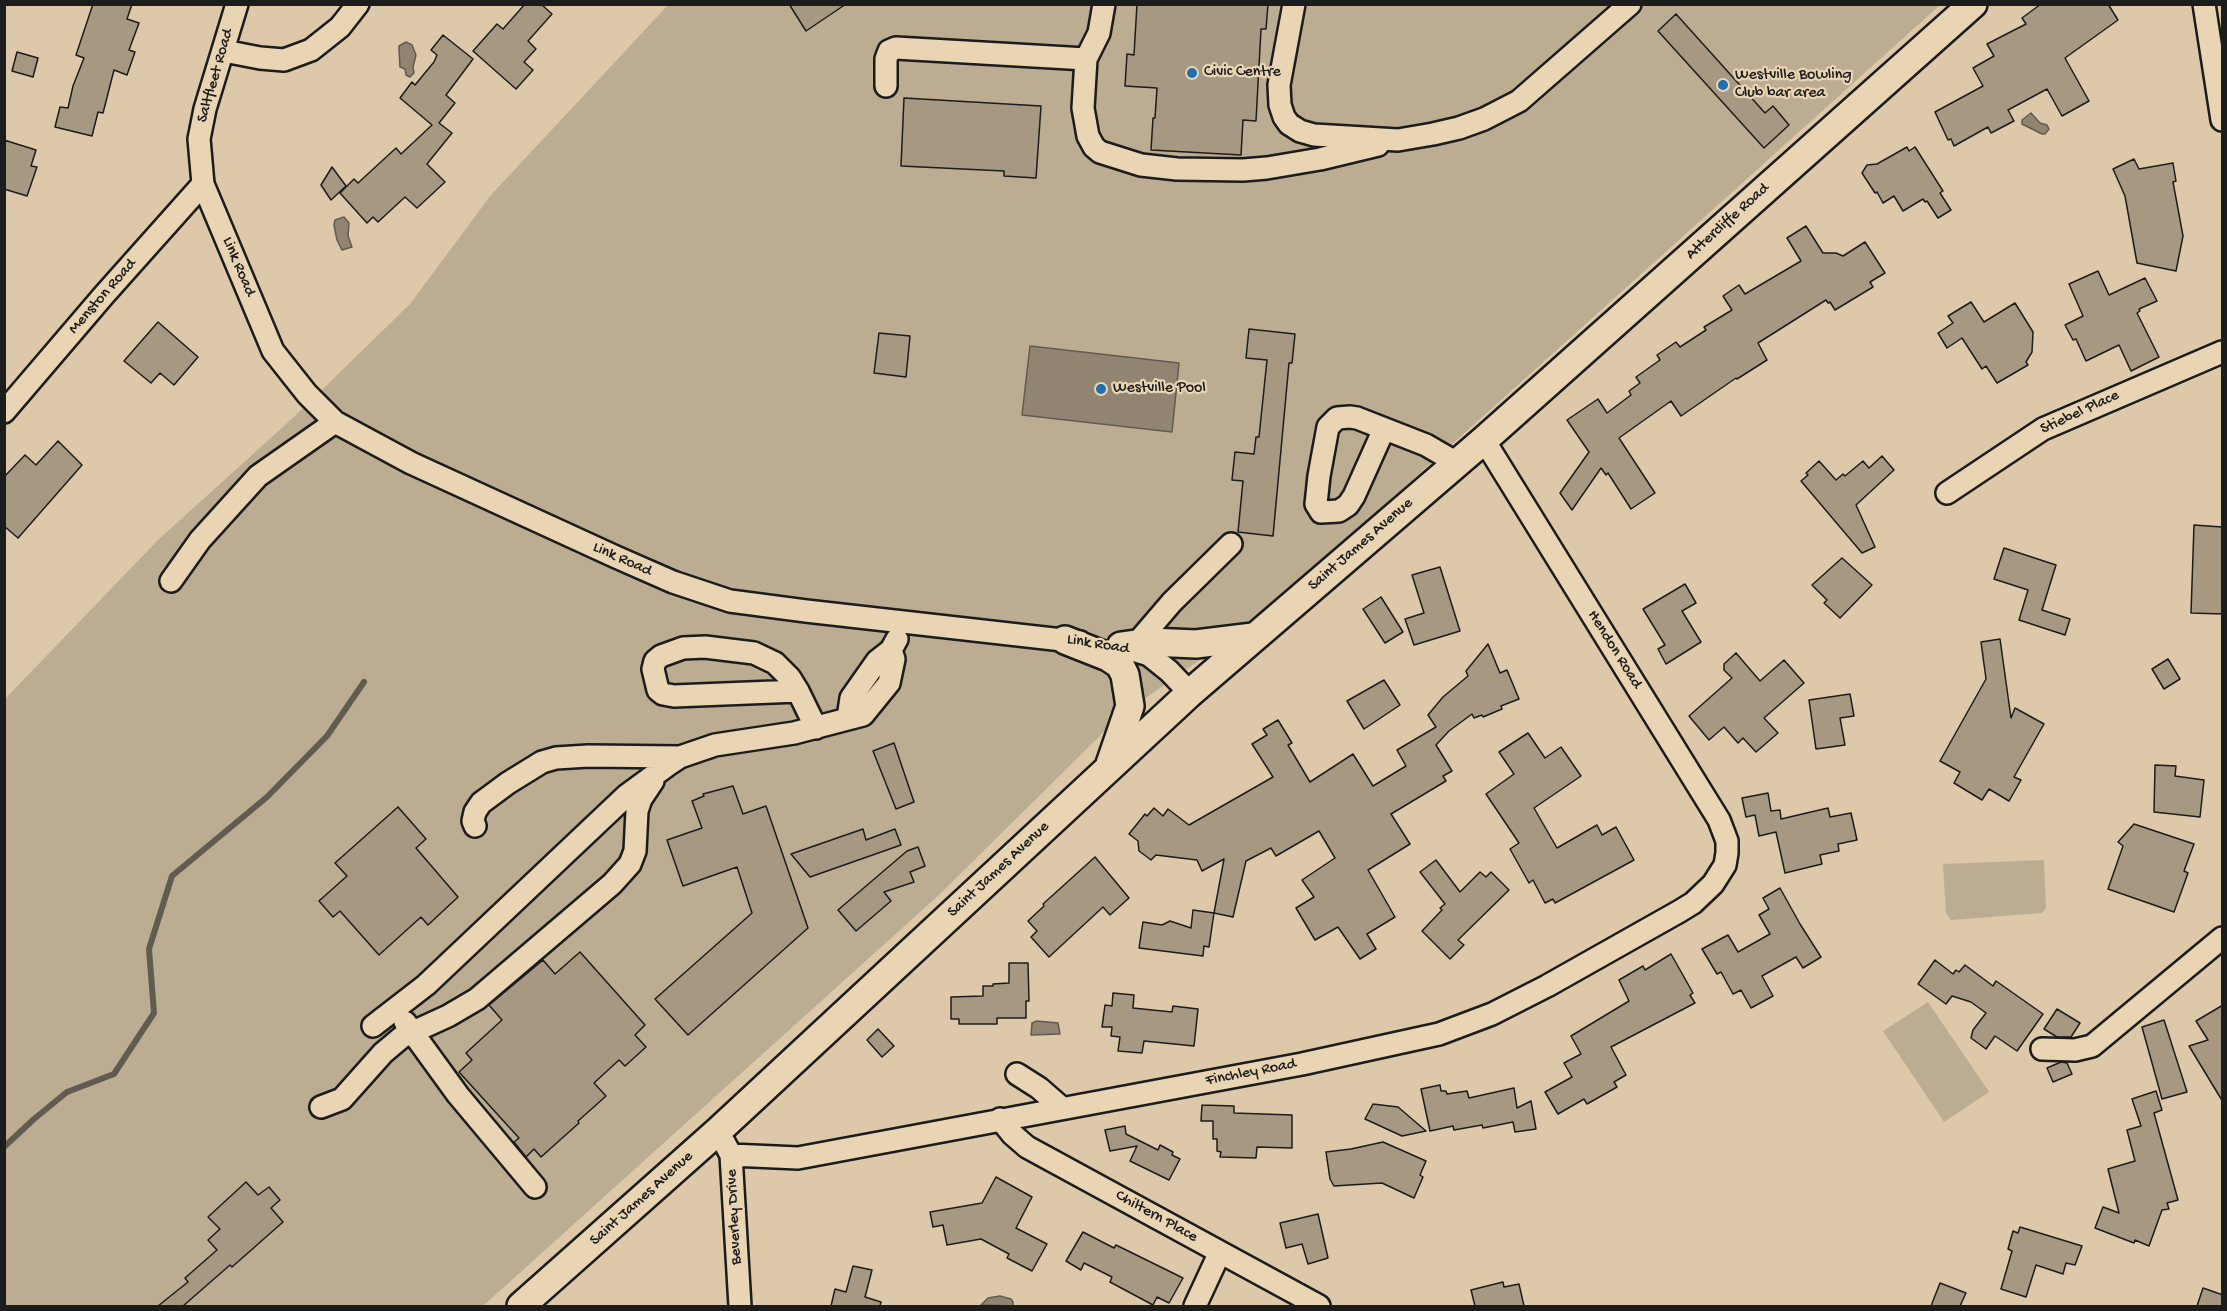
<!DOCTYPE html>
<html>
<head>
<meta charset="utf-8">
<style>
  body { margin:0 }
  #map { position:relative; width:2227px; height:1311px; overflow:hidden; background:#ddc9aa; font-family:"Gochi Hand",sans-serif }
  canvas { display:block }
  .frame { position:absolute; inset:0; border:6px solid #1c1c1c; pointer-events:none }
</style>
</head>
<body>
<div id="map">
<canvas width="2227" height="1311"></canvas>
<div class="frame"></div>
</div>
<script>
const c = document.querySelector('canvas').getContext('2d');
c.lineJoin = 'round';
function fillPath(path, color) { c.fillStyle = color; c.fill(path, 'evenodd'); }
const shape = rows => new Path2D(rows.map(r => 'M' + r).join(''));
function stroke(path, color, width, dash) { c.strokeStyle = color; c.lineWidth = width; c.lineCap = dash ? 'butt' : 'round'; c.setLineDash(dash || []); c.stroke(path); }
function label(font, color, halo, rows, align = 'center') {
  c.font = font + ' "Gochi Hand",sans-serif'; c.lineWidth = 4.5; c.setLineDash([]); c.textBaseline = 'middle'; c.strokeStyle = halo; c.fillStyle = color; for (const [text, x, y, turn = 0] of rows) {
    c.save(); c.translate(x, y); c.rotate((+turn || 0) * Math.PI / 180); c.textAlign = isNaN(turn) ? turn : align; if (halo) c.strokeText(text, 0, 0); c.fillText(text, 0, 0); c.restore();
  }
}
const green = shape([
  [668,5,1940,5,1259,618,1119,717,940,894,483,1306,5,1306,4,700,158,540,295,416,410,304,491,195],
  [2044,860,2046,908,2042,913,1951,920,1946,913,1943,864],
  [1928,1002,1989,1092,1944,1122,1883,1031]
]);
const water = shape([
  [406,42,412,45,416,55,413,67,414,73,410,77,406,75,405,69,400,67,399,50,399,46,406,42],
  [2031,113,2040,123,2047,125,2049,129,2045,134,2042,134,2022,124,2022,120,2031,113],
  [344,217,349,223,348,236,352,247,342,250,337,240,334,225,335,220,344,217],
  [1030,346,1179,363,1172,432,1022,415,1030,346],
  [1037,1021,1058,1023,1060,1034,1031,1035,1032,1023,1037,1021],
  [1000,1296,1011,1299,1013,1302,1013,1306,981,1305,988,1298,1000,1296]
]);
const stream = shape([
  [4,1147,34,1119,67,1092,114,1074,154,1013,149,949,172,876,267,797,327,736,364,682]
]);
const building = shape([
  [93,4,132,4,127,19,139,23,129,50,135,52,127,75,114,70,103,113,98,112,92,136,55,127,60,107,68,108,73,86,84,58,76,55,93,4],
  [525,4,541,4,552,14,528,41,536,49,524,62,533,70,516,89,473,51,497,24,503,29,525,4],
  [789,4,846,4,806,31,789,4],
  [1137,4,1268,4,1266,29,1261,29,1256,121,1243,120,1241,155,1151,150,1153,118,1155,118,1157,88,1125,86,1127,54,1134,55,1137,4],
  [2041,4,2108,4,2118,20,2065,58,2089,101,2062,116,2047,89,2008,110,2014,121,1991,133,1988,127,1954,146,1951,139,1948,140,1935,112,1983,86,1973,68,1994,56,1987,44,2026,24,2022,18,2041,4],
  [1676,14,1765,113,1773,106,1789,125,1764,148,1658,31,1676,14],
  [443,35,473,59,446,95,455,103,439,123,452,133,427,164,445,182,417,208,405,197,378,222,373,217,367,223,340,193,354,179,358,183,396,148,401,154,432,125,400,98,412,82,415,85,434,62,437,55,431,50,443,35],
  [17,52,38,58,33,77,12,71,17,52],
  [904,98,1041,106,1036,178,1004,176,1004,171,901,166,904,98],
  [4,140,36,150,31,166,37,167,27,196,4,189,4,140],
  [1907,147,1909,151,1915,147,1943,191,1940,193,1951,210,1938,218,1927,201,1925,202,1923,199,1903,211,1894,196,1883,203,1877,192,1875,193,1862,173,1867,165,1877,164,1907,147],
  [2134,159,2139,169,2173,163,2176,181,2173,182,2183,236,2176,271,2137,263,2125,196,2113,169,2134,159],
  [332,167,346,186,331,200,321,185,332,167],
  [1806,226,1823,253,1836,253,1843,256,1865,242,1885,273,1870,282,1873,287,1835,310,1830,302,1828,303,1826,300,1758,343,1767,360,1737,379,1736,378,1681,416,1671,401,1619,438,1655,493,1631,509,1608,473,1606,475,1601,468,1572,510,1560,493,1589,452,1567,420,1598,399,1607,413,1631,395,1629,391,1640,383,1636,377,1660,360,1657,355,1676,342,1680,347,1706,330,1704,327,1732,310,1723,296,1739,285,1745,294,1801,261,1787,238,1806,226],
  [2098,271,2109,295,2145,278,2157,301,2139,309,2140,311,2137,313,2159,357,2131,371,2119,345,2086,361,2076,339,2073,340,2065,325,2083,316,2069,284,2098,271],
  [1971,302,1984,322,2015,303,2033,332,2032,352,2026,362,2028,365,1997,383,1986,366,1982,369,1962,338,1947,348,1938,333,1953,323,1948,316,1971,302],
  [158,322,198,357,174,385,160,373,151,383,124,361,158,322],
  [1249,329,1295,334,1292,363,1289,363,1273,536,1238,532,1243,481,1232,480,1235,452,1254,454,1256,437,1259,437,1267,360,1246,358,1249,329],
  [879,333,910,336,906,377,874,373,879,333],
  [58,441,82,465,18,538,4,526,4,477,25,455,36,465,58,441],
  [1882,456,1894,470,1856,505,1875,547,1862,553,1801,481,1808,475,1806,473,1819,461,1836,480,1843,474,1845,476,1863,461,1869,468,1882,456],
  [2194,525,2222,527,2223,614,2191,613,2194,525],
  [2004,548,2056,565,2042,610,2070,619,2065,635,2019,620,2028,590,1994,579,2004,548],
  [1842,558,1872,585,1840,618,1824,603,1827,600,1812,585,1842,558],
  [1440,567,1460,631,1414,645,1405,619,1424,613,1412,575,1440,567],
  [1685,584,1696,603,1682,611,1701,642,1666,664,1658,649,1665,645,1643,609,1685,584],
  [1381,597,1403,632,1385,643,1363,609,1381,597],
  [2000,639,2011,718,2015,708,2044,724,2014,777,2021,780,2009,801,1989,789,1982,800,1954,783,1960,772,1940,761,1986,679,1981,642,2000,639],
  [1488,644,1500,673,1507,670,1519,699,1501,706,1502,709,1483,717,1482,715,1474,718,1472,714,1449,731,1436,745,1452,771,1443,776,1446,781,1391,814,1410,844,1368,870,1395,917,1367,934,1376,949,1360,959,1338,927,1315,940,1296,908,1314,897,1302,880,1335,858,1319,831,1276,856,1271,848,1246,861,1233,917,1214,913,1224,859,1202,871,1197,860,1156,855,1151,860,1139,851,1138,841,1129,834,1145,814,1147,816,1154,808,1163,816,1168,809,1189,825,1273,777,1252,744,1267,735,1263,729,1278,720,1292,743,1288,745,1310,782,1353,754,1373,786,1406,766,1397,750,1436,727,1428,715,1443,697,1468,676,1466,671,1488,644],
  [1736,653,1760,681,1784,660,1804,683,1764,718,1778,733,1756,752,1743,738,1738,743,1724,727,1709,740,1689,716,1732,678,1724,670,1724,664,1736,653],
  [2168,659,2180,679,2164,689,2152,669,2168,659],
  [1384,680,1400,705,1364,729,1347,701,1384,680],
  [1850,694,1854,716,1840,718,1845,745,1816,749,1809,700,1850,694],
  [1528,733,1545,758,1561,747,1581,776,1534,808,1557,848,1597,825,1602,835,1616,827,1634,860,1555,903,1553,899,1545,903,1533,880,1529,883,1510,849,1519,843,1486,794,1514,774,1499,752,1528,733],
  [894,743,914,802,896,809,873,751,894,743],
  [2155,765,2176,766,2175,776,2204,780,2200,817,2154,812,2155,765],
  [733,786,743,814,766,806,808,928,688,1035,655,999,752,913,737,867,683,886,667,840,702,828,692,801,704,796,703,794,733,786],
  [1768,793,1771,811,1780,810,1781,819,1828,808,1830,817,1851,813,1857,840,1838,844,1839,851,1820,855,1822,864,1785,873,1776,832,1759,836,1755,815,1746,817,1742,798,1768,793],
  [398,807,426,839,416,848,458,897,428,925,421,917,379,955,340,911,333,917,319,901,347,876,335,863,398,807],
  [2134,824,2194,844,2184,871,2188,873,2174,912,2108,889,2123,846,2118,842,2134,824],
  [863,829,866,840,895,829,901,845,810,877,791,854,863,829],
  [918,847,925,866,910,872,914,882,884,892,891,901,856,931,838,910,907,851,918,847],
  [1095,857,1129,898,1110,915,1103,907,1049,957,1031,937,1037,931,1028,921,1044,906,1043,904,1095,857],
  [1436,860,1460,892,1480,872,1486,877,1491,872,1509,890,1458,940,1464,945,1450,959,1422,931,1442,910,1440,908,1445,904,1420,872,1436,860],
  [1780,888,1800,924,1821,957,1803,968,1796,957,1762,976,1773,996,1751,1008,1741,990,1733,994,1721,972,1717,974,1702,949,1728,935,1738,952,1770,934,1759,915,1769,909,1763,898,1780,888],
  [1193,910,1214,913,1209,947,1204,946,1203,956,1139,948,1143,922,1162,925,1170,921,1191,928,1193,910],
  [580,952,645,1025,635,1035,646,1047,625,1066,619,1060,594,1083,606,1096,578,1121,579,1123,541,1157,534,1149,526,1157,514,1142,519,1138,459,1072,472,1060,466,1053,502,1020,489,1005,543,960,555,974,580,952],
  [1671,954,1693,993,1690,995,1695,1003,1611,1047,1626,1075,1614,1082,1617,1087,1587,1104,1584,1099,1558,1114,1545,1092,1572,1077,1564,1063,1581,1054,1571,1036,1629,1001,1619,980,1643,966,1645,970,1671,954],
  [1935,960,1953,974,1956,970,1959,972,1965,965,1993,986,1996,981,2043,1014,2017,1051,1995,1036,1986,1049,1971,1038,1973,1030,1986,1013,1971,1002,1952,996,1946,1004,1918,984,1935,960],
  [1009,963,1028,963,1029,1001,1026,1001,1026,1018,997,1018,997,1024,959,1024,959,1019,951,1019,951,997,983,996,983,986,993,986,993,984,1009,983,1009,963],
  [1113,993,1134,995,1133,1008,1172,1012,1173,1006,1198,1009,1194,1046,1144,1041,1142,1053,1118,1051,1120,1037,1111,1036,1112,1027,1102,1027,1105,1005,1112,1006,1113,993],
  [2223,1005,2223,1102,2189,1046,2208,1040,2196,1021,2223,1005],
  [2057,1009,2080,1023,2071,1037,2057,1037,2044,1029,2057,1009],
  [2164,1020,2187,1092,2162,1099,2142,1027,2164,1020],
  [878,1029,894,1046,882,1057,867,1040,878,1029],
  [2061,1062,2067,1063,2072,1074,2053,1082,2047,1068,2061,1062],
  [1440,1085,1441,1091,1446,1091,1447,1094,1467,1091,1469,1098,1514,1088,1517,1108,1531,1101,1536,1129,1515,1132,1513,1122,1483,1128,1482,1125,1454,1130,1453,1126,1430,1131,1421,1089,1440,1085],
  [2156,1091,2162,1110,2154,1113,2178,1200,2167,1203,2169,1209,2162,1210,2149,1246,2135,1240,2134,1243,2095,1228,2103,1207,2119,1213,2108,1169,2135,1161,2127,1130,2141,1126,2132,1099,2156,1091],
  [1373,1104,1398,1107,1426,1131,1402,1136,1365,1119,1373,1104],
  [1202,1105,1234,1106,1234,1113,1292,1115,1292,1148,1257,1147,1256,1158,1220,1157,1221,1152,1217,1151,1217,1139,1213,1139,1213,1121,1201,1121,1202,1105],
  [1125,1126,1126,1134,1158,1150,1160,1145,1173,1152,1172,1155,1180,1159,1169,1180,1130,1161,1137,1146,1110,1151,1105,1130,1125,1126],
  [1383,1142,1426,1161,1420,1175,1423,1177,1414,1198,1382,1183,1334,1186,1330,1179,1326,1152,1351,1149,1383,1142],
  [996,1177,1032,1197,1016,1228,1047,1244,1032,1271,1007,1258,1009,1254,981,1239,947,1245,943,1225,933,1227,930,1212,982,1203,996,1177],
  [246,1182,258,1195,269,1187,280,1200,271,1208,283,1222,232,1267,230,1265,183,1306,158,1306,188,1282,185,1278,217,1250,208,1240,220,1229,208,1217,246,1182],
  [1318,1214,1328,1258,1308,1264,1302,1244,1286,1248,1280,1223,1318,1214],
  [2020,1227,2082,1246,2075,1265,2066,1263,2063,1274,2036,1265,2026,1297,2001,1289,2012,1251,2008,1249,2013,1231,2018,1233,2020,1227],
  [1083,1232,1114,1248,1116,1245,1183,1278,1169,1303,1157,1297,1153,1305,1110,1282,1112,1277,1084,1263,1081,1270,1066,1261,1083,1232],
  [853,1266,872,1270,865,1297,881,1302,880,1306,831,1306,835,1289,846,1292,853,1266],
  [1503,1282,1504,1287,1519,1284,1524,1306,1475,1306,1471,1290,1503,1282],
  [1940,1283,1966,1293,1960,1306,1931,1306,1940,1283],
  [2203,1288,2223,1295,2223,1306,2197,1306,2203,1288]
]);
const minor = shape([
  [237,4,205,109,199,139,203,184,273,351,307,394,335,422,411,463,616,557,673,582,730,601,806,611,1080,642],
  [1104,4,1099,33,1086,59,1083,108,1088,136,1094,147,1100,152,1141,165,1177,169,1243,170,1267,168,1320,159,1378,145],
  [1294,4,1279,85,1280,105,1284,117,1289,124,1300,131,1314,135,1398,140,1433,134,1459,128,1484,119,1519,101,1630,4],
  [2204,4,2222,120],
  [224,51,260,58,284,60,311,50,340,27,358,4],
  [886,86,886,59,889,51,896,48,1086,59],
  [4,412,104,295,203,184],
  [1384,429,1354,496,1348,505,1339,511,1321,512,1316,504,1319,476,1328,427,1337,418,1350,417,1357,418,1426,445,1457,463],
  [1947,493,2043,429,2222,352],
  [171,581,200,540,258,476,335,422],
  [1136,644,1172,602,1231,544],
  [1123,647,1149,655,1169,671,1190,693],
  [798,691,674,696,663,694,658,690,653,669,655,661,661,656,683,648,705,647,754,653,775,663,790,678,798,691,816,728],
  [848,718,851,698,877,661,891,650,897,639],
  [475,826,473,821,475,812,481,803,508,783,542,762,556,758,588,756,680,757],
  [405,1022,458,1095,535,1187],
  [373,1026,426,985,627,795,668,765,680,757,715,745,794,733,863,715,889,683,894,659,891,650],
  [2042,1049,2075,1050,2092,1046,2222,938],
  [1017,1074,1039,1088,1062,1108],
  [321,1107,342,1099,383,1053,402,1037,448,1016,477,999,612,884,630,864,635,851,637,811,641,799,653,781],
  [1000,1119,1012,1134,1027,1147,1319,1306],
  [724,1142,731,1155,740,1306],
  [731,1155,798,1158,1302,1064,1439,1034,1492,1014,1547,986,1680,911,1693,903,1713,884,1725,865,1727,853,1727,841,1719,820,1484,440],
  [1195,1306,1220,1252]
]);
const major = shape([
  [1065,640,1108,657,1120,665,1125,675,1130,706,1110,764],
  [1121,646,1150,642,1196,644,1253,637],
  [521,1306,718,1131,1190,693,1484,440,1973,4]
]);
const markers = [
  [1192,73,6,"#1f6fb2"],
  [1723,85,6,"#1f6fb2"],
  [1101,389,6,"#1f6fb2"]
];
const poiNames = [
  ["Civic Centre",1204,73],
  ["Westville Bowling",1735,76],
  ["Club bar area",1735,94],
  ["Westville Pool",1113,389]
];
const streetNames = [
  ["Saltfleet Road",216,76,-74],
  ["Attercliffe Road",1728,222,-42],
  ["Link Road",238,267,67],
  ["Menston Road",103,297,-49],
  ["Stiebel Place",2080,413,-25],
  ["Saint James Avenue",1361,545,-41],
  ["Link Road",622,560,24],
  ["Link Road",1098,645,9],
  ["Hendon Road",1614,650,58],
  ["Saint James Avenue",999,870,-43],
  ["Finchley Road",1251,1073,-11],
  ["Saint James Avenue",642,1199,-42],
  ["Beverley Drive",735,1217,-93],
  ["Chiltern Place",1156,1217,29]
];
fillPath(green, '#bcac92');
fillPath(water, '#918572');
stroke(water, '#625b50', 1.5);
stroke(stream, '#625b50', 6);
fillPath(building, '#a79882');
stroke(building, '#1c1c1c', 1.5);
stroke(minor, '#1c1c1c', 26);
stroke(major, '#1c1c1c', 32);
stroke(minor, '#e9d4b3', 21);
stroke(major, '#e9d4b3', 27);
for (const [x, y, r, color] of markers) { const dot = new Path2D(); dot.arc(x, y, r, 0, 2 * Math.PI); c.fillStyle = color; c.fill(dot); stroke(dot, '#e9d4b3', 2); }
label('16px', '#1c1c1c', '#e9d4b3', poiNames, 'left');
label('16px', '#1c1c1c', '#e9d4b3', streetNames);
</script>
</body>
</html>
